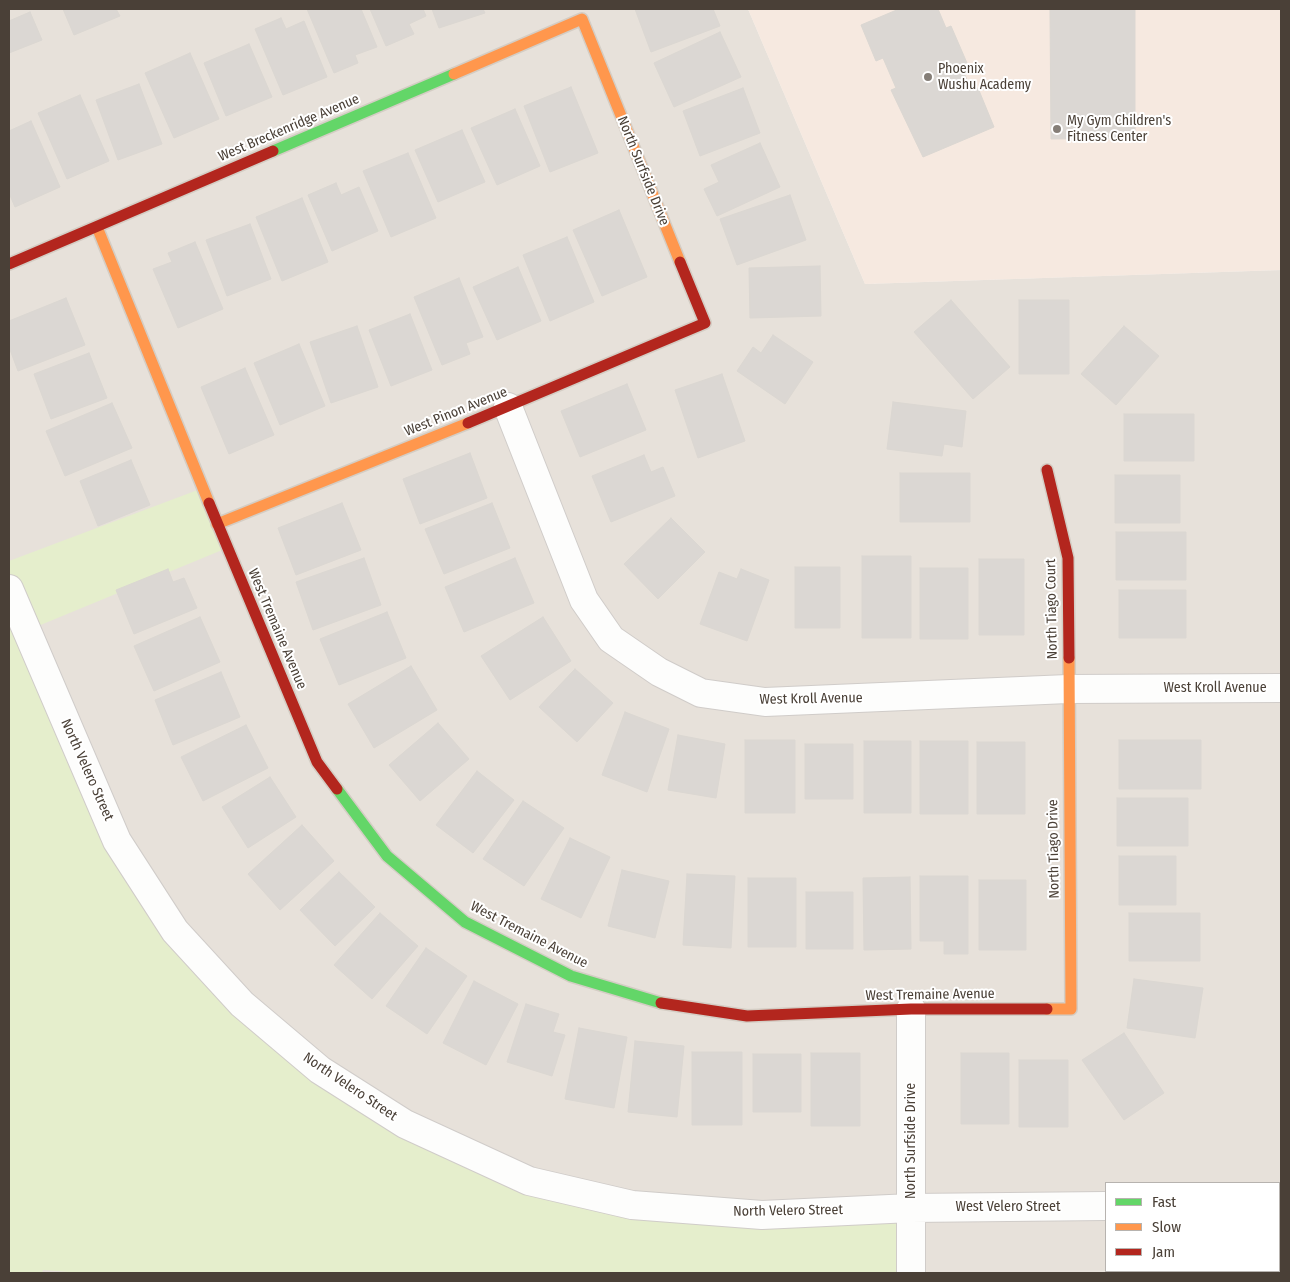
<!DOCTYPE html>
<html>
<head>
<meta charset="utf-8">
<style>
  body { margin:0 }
  #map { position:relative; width:1290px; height:1282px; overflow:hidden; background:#f3f0ed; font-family:"Fira Sans Condensed",sans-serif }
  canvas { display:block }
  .frame { position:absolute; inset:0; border:10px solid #4a4037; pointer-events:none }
  .legend { position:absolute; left:1105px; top:1182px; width:175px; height:90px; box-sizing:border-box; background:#fff; border:1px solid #b7b3af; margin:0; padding:6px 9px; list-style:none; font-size:15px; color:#4a4037 }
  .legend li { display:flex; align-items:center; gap:10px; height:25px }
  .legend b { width:25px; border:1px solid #b7b3af }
</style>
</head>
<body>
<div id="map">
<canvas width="1290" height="1282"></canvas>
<div class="frame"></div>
<ul class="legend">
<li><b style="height:6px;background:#63d668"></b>Fast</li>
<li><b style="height:6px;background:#ff974d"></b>Slow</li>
<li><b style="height:6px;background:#b3261e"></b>Jam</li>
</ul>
</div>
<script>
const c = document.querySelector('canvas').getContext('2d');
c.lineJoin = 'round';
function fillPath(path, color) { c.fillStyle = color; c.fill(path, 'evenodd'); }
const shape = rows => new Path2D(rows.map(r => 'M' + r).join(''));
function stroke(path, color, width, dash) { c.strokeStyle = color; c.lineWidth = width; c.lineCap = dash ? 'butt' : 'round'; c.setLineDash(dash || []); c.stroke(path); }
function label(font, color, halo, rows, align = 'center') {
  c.font = font + ' "Fira Sans Condensed",sans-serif'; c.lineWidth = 4; c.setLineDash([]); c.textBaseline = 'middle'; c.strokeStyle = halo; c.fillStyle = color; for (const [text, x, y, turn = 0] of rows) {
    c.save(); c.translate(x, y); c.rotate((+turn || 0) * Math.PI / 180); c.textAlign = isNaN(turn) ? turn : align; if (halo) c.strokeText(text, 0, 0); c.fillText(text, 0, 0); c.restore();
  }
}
const residential = shape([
  [9,9,748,9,865,284,1281,270,1281,1273,9,1273],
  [1106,1183,1279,1183,1279,1271,1106,1271]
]);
const commercial = shape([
  [748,9,1281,9,1281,270,865,284]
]);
const green = shape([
  [203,488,227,548,26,631,175,931,398,1120,632,1205,911,1208,911,1273,82,1273,43,1270,42,1273,9,1273,9,561]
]);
const building = shape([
  [63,9,116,9,120,16,74,35,63,9],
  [307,9,361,9,377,47,355,55,358,63,334,73,307,9],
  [370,9,423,9,426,16,409,24,414,34,386,46,370,9],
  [432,9,483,9,485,13,439,28,432,9],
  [635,9,713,9,720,26,651,52,635,9],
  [899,9,938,9,946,28,951,26,967,63,961,66,972,91,978,88,994,127,923,157,891,90,896,88,883,58,876,61,861,25,899,9],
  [1050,9,1135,9,1135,138,1051,139,1050,9],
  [30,12,42,40,9,53,9,21,30,12],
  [281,18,286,29,304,21,327,77,283,95,255,29,281,18],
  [720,32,741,77,674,107,654,63,720,32],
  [249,44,272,97,226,116,204,63,249,44],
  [190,53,219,119,174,138,145,73,190,53],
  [139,84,162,144,118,160,96,100,139,84],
  [571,87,598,153,550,172,524,106,571,87],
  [743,88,760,133,700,156,683,111,743,88],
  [80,95,109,161,67,179,38,113,80,95],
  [515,109,540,166,497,185,471,128,515,109],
  [31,121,60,187,15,207,9,193,9,131,31,121],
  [462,130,485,182,438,202,415,150,462,130],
  [760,143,780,187,717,216,704,189,719,182,711,165,760,143],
  [408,153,436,218,391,237,363,171,408,153],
  [336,183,341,195,359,187,378,231,332,251,308,195,336,183],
  [790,195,806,240,737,265,720,219,790,195],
  [302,198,328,262,282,281,256,217,302,198],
  [619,210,647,277,602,296,573,230,619,210],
  [250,224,271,279,227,296,206,240,250,224],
  [567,237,594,302,550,321,523,255,567,237],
  [195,242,223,309,178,328,153,269,172,262,168,253,195,242],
  [820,266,821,316,750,318,749,268,820,266],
  [518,267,541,321,497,340,473,287,518,267],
  [459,278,483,337,466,343,470,354,442,365,414,297,459,278],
  [66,298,85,345,18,371,9,347,9,321,66,298],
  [951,300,1010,367,973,399,914,332,951,300],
  [1019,300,1069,300,1069,374,1019,374,1019,300],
  [410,314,432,370,391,386,369,330,410,314],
  [357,326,378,387,331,403,310,342,357,326],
  [1124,326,1159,356,1116,405,1081,374,1124,326],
  [773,335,813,362,785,404,737,371,753,347,761,353,773,335],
  [299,344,325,406,280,425,254,363,299,344],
  [89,353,107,398,51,419,34,374,89,353],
  [245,368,274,435,229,454,201,387,245,368],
  [722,374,745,441,698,458,675,390,722,374],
  [627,384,646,430,580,457,561,411,627,384],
  [893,402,966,411,962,447,944,444,942,456,887,449,893,402],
  [112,403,132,448,65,476,46,431,112,403],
  [1124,414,1194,414,1194,461,1124,461,1124,414],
  [470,453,487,498,420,524,403,479,470,453],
  [644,455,651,472,663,467,675,496,611,522,592,476,644,455],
  [131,460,150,505,98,526,80,481,131,460],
  [900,473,970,473,970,522,900,522,900,473],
  [1115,475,1180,475,1180,523,1115,523,1115,475],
  [342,503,361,550,296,575,278,528,342,503],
  [492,503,510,548,444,574,425,529,492,503],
  [671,518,705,552,658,599,624,564,671,518],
  [1116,532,1186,532,1186,580,1116,580,1116,532],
  [862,556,911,556,911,638,862,638,862,556],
  [364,558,381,605,313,630,296,582,364,558],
  [515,558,534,603,464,632,445,587,515,558],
  [979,559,1024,559,1024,635,979,635,979,559],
  [795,567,840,567,840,628,795,628,795,567],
  [920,568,968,568,968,639,920,639,920,568],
  [168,569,173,582,184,578,197,608,134,634,116,590,168,569],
  [741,569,769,580,747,641,700,624,719,572,737,579,741,569],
  [1119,590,1186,590,1186,638,1119,638,1119,590],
  [387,612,406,658,339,685,320,639,387,612],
  [200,617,220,662,154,691,134,646,200,617],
  [543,617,571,661,510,700,481,656,543,617],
  [411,666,437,710,374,748,348,704,411,666],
  [575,669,613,703,577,742,539,707,575,669],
  [221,672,240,717,173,745,155,700,221,672],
  [625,712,669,729,647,792,602,775,625,712],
  [438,723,469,759,420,801,389,765,438,723],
  [246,725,268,768,203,801,181,757,246,725],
  [678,735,725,744,716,798,668,790,678,735],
  [745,740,795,740,795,813,745,813,745,740],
  [1119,740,1201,740,1201,789,1119,789,1119,740],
  [864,741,911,741,911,813,864,813,864,741],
  [920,741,968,741,968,814,920,814,920,741],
  [977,742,1025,742,1025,814,977,814,977,742],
  [805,744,853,744,853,799,805,799,805,744],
  [477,771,514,800,473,853,436,825,477,771],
  [270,777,296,817,248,848,222,807,270,777],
  [1117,798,1188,798,1188,846,1117,846,1117,798],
  [523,801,564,828,524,886,483,859,523,801],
  [302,825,334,861,280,910,248,874,302,825],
  [570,838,610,857,581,918,541,899,570,838],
  [1119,856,1176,856,1176,905,1119,905,1119,856],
  [622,870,669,881,655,938,608,926,622,870],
  [339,872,375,907,335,946,300,910,339,872],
  [687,874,735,876,731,948,683,945,687,874],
  [920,876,968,876,968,954,944,954,944,941,920,941,920,876],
  [910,877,911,949,864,950,863,878,910,877],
  [748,878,796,878,796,947,748,947,748,878],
  [979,880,1026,880,1026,950,979,950,979,880],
  [806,892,853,892,853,949,806,949,806,892],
  [380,913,418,946,372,999,334,965,380,913],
  [1129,913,1200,913,1200,961,1129,961,1129,913],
  [426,948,467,976,427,1034,386,1006,426,948],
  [1134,979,1203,988,1195,1038,1127,1028,1134,979],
  [474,981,518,1004,486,1065,443,1043,474,981],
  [526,1004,559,1014,553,1032,565,1035,552,1076,507,1062,526,1004],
  [579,1028,627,1037,614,1108,565,1099,579,1028],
  [1124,1033,1164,1093,1124,1120,1082,1060,1124,1033],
  [635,1041,684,1046,677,1117,628,1112,635,1041],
  [692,1052,742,1052,742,1125,692,1125,692,1052],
  [811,1053,860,1053,860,1126,811,1126,811,1053],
  [961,1053,1009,1053,1009,1124,961,1124,961,1053],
  [753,1054,801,1054,801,1112,753,1112,753,1054],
  [1019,1060,1068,1060,1068,1127,1019,1127,1019,1060]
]);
const street = shape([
  [508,407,584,600,611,639,659,672,701,693,765,702,1068,689,1281,688],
  [9,589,117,841,175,931,242,1004,320,1070,405,1124,529,1181,632,1205,762,1215,911,1208,1106,1206],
  [911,1009,911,1273],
  [1279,1204,1281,1204]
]);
const fast = shape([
  [273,151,454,74],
  [337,789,387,856,465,922,571,976,661,1003]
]);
const slow = shape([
  [454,74,582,19,680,262],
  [97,227,209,503],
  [217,524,468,423],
  [1047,1009,1071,1009,1069,658]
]);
const jam = shape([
  [9,264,273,151],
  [468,423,705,323,680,262],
  [1047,470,1068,558,1069,658],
  [209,503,317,762,337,789],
  [661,1003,747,1016,911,1009,1047,1009]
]);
const markers = [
  [928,77,5,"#857e77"],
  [1057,129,5,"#857e77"]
];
const poiNames = [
  ["Phoenix",938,69],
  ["Wushu Academy",938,85],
  ["My Gym Children's",1067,121],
  ["Fitness Center",1067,137]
];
const streetNames = [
  ["West Breckenridge Avenue",289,128,-23],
  ["North Surfside Drive",643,171,68],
  ["West Pinon Avenue",456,412,-22],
  ["North Tiago Court",1052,609,-91],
  ["West Tremaine Avenue",277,629,67],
  ["West Kroll Avenue",1215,688],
  ["West Kroll Avenue",811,699,-1],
  ["North Velero Street",87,770,66],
  ["North Tiago Drive",1054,849,-91],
  ["West Tremaine Avenue",529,935,27],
  ["West Tremaine Avenue",930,995,-1],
  ["North Velero Street",350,1087,34],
  ["North Surfside Drive",911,1141,-90],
  ["West Velero Street",1008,1207],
  ["North Velero Street",788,1211,-1]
];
fillPath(residential, '#e7e1da');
fillPath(commercial, '#f6e9e0');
fillPath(green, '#e5eecc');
fillPath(building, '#dbd7d3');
stroke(building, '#dbd7d2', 1);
stroke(street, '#d0ccc9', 30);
stroke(fast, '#d4cdc4', 14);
stroke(slow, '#d4cdc4', 14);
stroke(jam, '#d4cdc4', 14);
stroke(street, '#fdfdfc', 28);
stroke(fast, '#63d668', 11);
stroke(slow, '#ff974d', 11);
stroke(jam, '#b3261e', 11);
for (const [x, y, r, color] of markers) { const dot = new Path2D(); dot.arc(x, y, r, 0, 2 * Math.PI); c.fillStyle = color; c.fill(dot); stroke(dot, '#fff', 2); }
label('14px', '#4a4037', '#fff', poiNames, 'left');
label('14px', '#4a4037', '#fff', streetNames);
</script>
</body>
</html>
